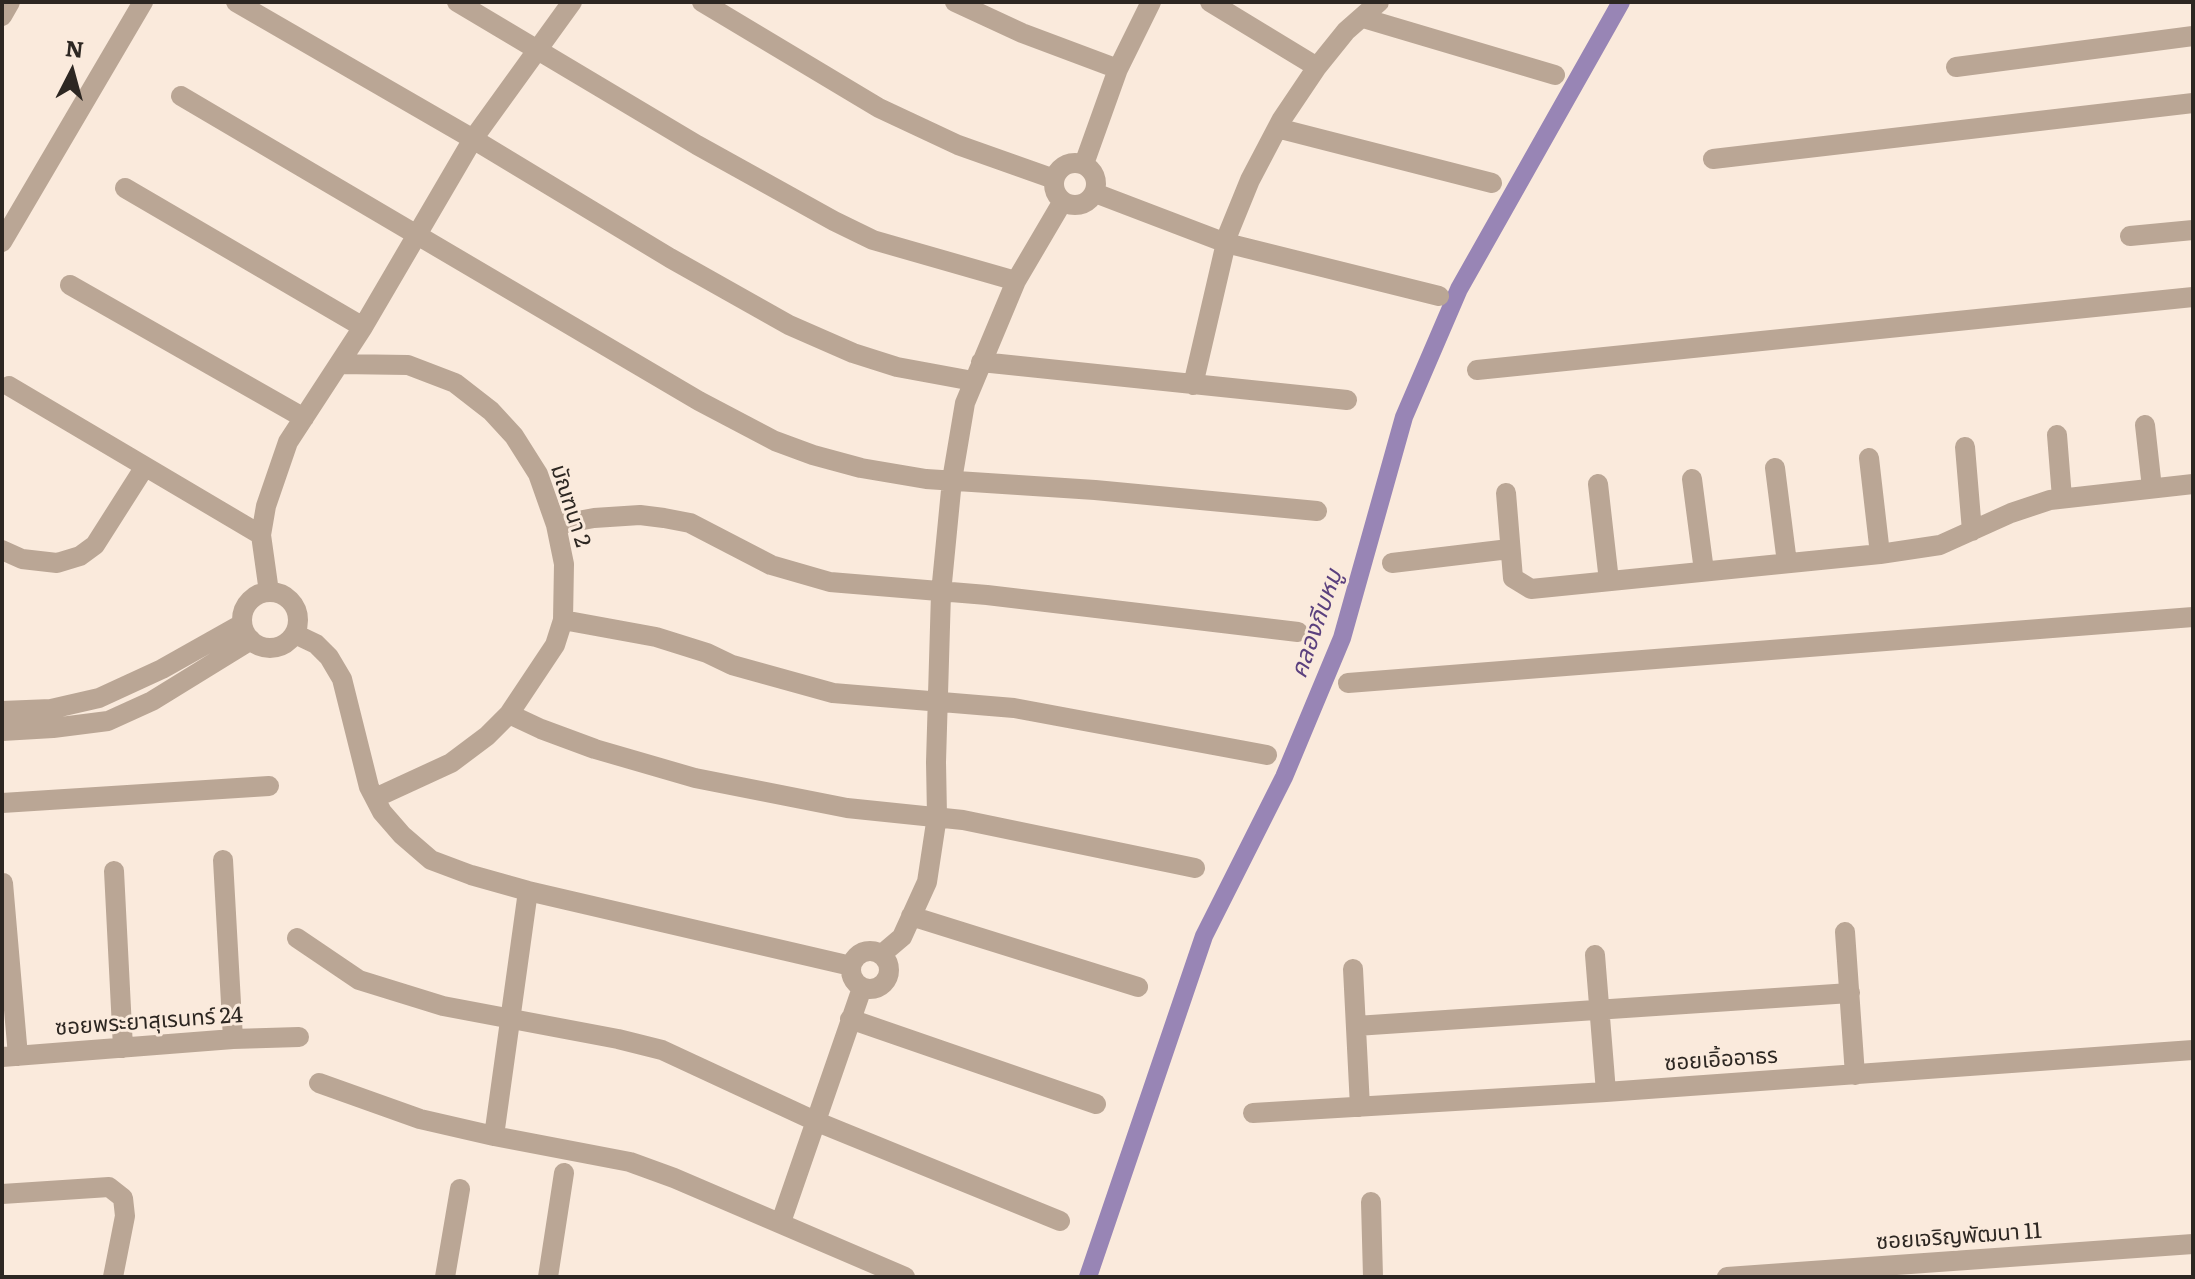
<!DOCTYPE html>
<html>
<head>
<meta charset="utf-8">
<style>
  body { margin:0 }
  #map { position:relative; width:2195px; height:1279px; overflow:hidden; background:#faeadc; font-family:Literata,serif }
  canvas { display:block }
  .frame { position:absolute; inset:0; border:4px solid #2d2722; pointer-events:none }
  .north { position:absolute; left:32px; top:32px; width:80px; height:80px; -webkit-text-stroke:6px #faeadc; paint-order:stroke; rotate:6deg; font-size:22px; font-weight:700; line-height:32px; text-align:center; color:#2d2722 }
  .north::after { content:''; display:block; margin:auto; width:28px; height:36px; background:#2d2722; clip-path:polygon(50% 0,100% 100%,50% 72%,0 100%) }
</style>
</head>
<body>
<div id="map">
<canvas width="2195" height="1279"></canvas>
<div class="frame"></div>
<div class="north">N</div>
</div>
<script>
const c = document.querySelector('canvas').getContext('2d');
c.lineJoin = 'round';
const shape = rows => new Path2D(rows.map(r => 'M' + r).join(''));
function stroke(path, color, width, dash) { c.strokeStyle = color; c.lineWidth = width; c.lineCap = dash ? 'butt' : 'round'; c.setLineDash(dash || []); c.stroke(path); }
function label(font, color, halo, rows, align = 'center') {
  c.font = font + ' Literata,"Noto Sans Thai",serif'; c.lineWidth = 6; c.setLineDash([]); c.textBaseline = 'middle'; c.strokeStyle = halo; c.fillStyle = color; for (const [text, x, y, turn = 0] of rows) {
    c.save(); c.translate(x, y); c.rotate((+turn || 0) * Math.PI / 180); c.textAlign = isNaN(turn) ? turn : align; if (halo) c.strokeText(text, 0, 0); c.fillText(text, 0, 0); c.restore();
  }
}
const canal = shape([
  [1088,1277,1204,936,1284,777,1342,638,1404,417,1459,289,1621,2]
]);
const minor = shape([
  [236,2,473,139,670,258,789,325,853,353,897,367,973,381],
  [457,2,697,145,834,221,873,240,1016,281],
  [702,2,879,108,958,145,1054,179],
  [955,2,1022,33,1118,69],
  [1210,2,1317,67],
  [2,16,10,2],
  [1363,18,1555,75],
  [1956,67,2193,36],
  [181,96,699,401,775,441,813,455,861,468,926,479,1095,490,1317,511],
  [1277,128,1492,183],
  [1713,159,2193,103],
  '1054 184a21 21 0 1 1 42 0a21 21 0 1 1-42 0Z',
  [1084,164,1118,69,1151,2],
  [125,188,363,327],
  [1095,193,1226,243,1439,296],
  [2130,236,2193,230],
  [2,242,143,2],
  [70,285,304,418],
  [981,362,1347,400],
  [340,364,408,365,455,383,491,411,514,436,538,474,556,525,564,564,563,620,555,645,509,714,487,736,451,763,375,798],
  [1477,370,2193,297],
  [1193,385,1228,234,1250,180,1282,119,1317,67,1346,31,1379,2],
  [9,386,261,535],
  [2145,425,2152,488],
  [2057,435,2062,498],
  [1965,447,1972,531],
  [1869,458,1880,554],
  [1775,468,1787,563],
  [1692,479,1704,571],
  [1598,484,1609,581],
  [1506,493,1513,578,1531,589,1880,554,1940,545,2011,513,2050,500,2193,484],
  [556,525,594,518,640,515,664,518,690,523,771,565,830,582,987,595,1298,632],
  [2,550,22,559,57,563,80,556,95,545,144,468],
  [1392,563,1509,549],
  [269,592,261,535,266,506,288,442,363,327,473,139,572,2],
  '242 620a28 28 0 1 1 56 0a28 28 0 1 1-56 0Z',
  [563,620,656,637,707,653,732,665,833,693,1014,708,1267,755],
  [295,634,316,644,329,657,342,679,369,787,382,812,402,835,431,860,471,875,528,891,851,966],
  [1348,683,2193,617],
  [2,711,51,709,99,698,162,669,242,624],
  [509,714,541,729,595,749,695,778,847,808,963,820,1195,868],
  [2,731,53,728,108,721,152,701,251,640],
  [2,803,269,786],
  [223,860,233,1039],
  [114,871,123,1048],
  [3,883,18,1056],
  [911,916,1138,987],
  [1845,932,1855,1075],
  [297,938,359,980,443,1006,618,1039,662,1050,815,1121,1060,1221],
  '851 970a19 19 0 1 1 38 0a19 19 0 1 1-38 0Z',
  [882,954,902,937,927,882,937,816,936,762,941,593,952,480,965,403,1016,281,1063,201],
  [1595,955,1606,1092],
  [1353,969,1360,1107],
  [850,1019,1096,1104],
  [1356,1026,1850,993],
  [2,1057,233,1039,299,1037],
  [319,1083,420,1119,494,1136,630,1162,674,1178,905,1277],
  [1253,1113,1606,1092,2193,1050],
  [494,1136,528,891],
  [2,1194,109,1187,123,1198,125,1216,113,1277],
  [1371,1202,1373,1277],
  [781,1222,862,988],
  [445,1277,460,1189],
  [548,1277,564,1173],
  [1727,1277,2193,1244]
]);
const streetNames = [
  ["มัณฑนา 2",570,506,72],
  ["ซอยพระยาสุเรนทร์ 24",149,1022,-4],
  ["ซอยเอิ้ออาธร",1721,1060,-4],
  ["ซอยเจริญพัฒนา 11",1959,1237,-4]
];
const waterNames = [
  ["คลองกีบหมู",1317,624,-71]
];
stroke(canal, '#9885b5', 18);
stroke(minor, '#baa695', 20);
label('22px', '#2d2722', '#faeadc', streetNames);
label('italic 24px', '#5b407e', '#faeadc', waterNames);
</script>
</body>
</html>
